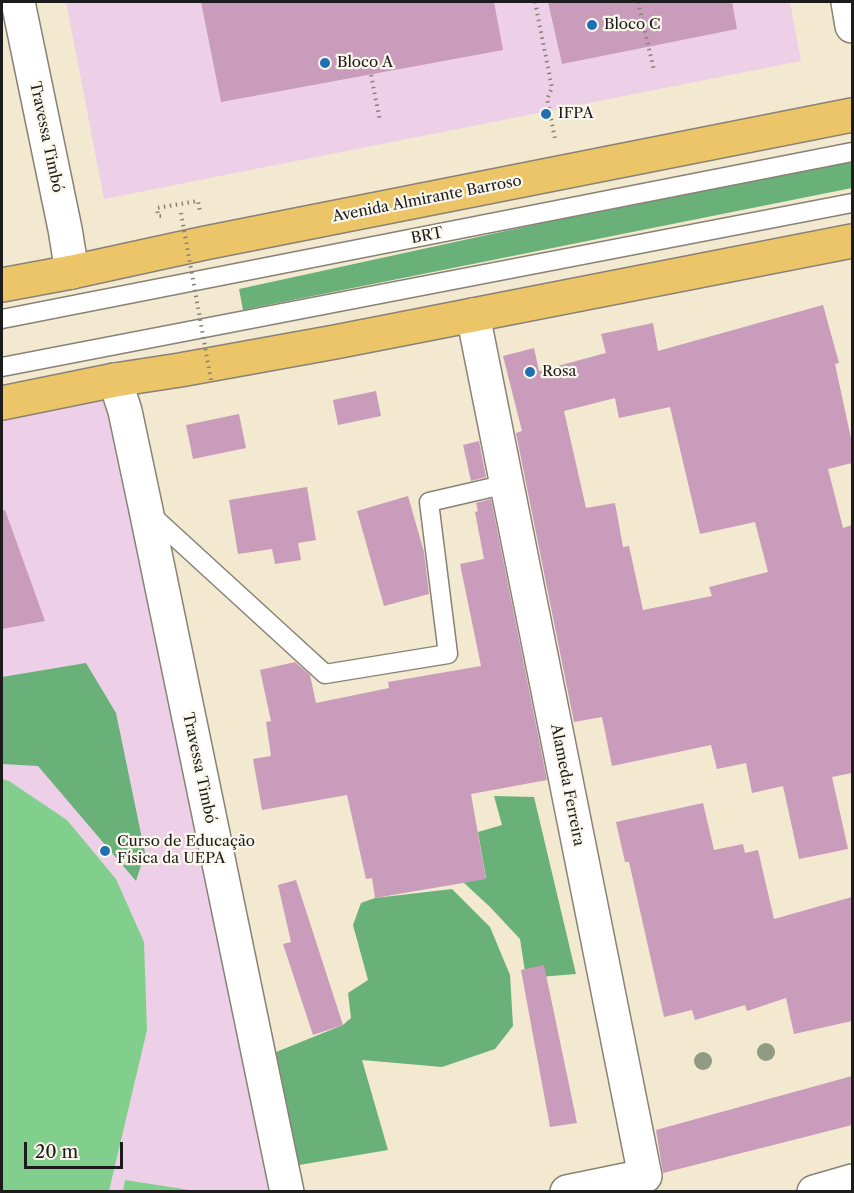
<!DOCTYPE html>
<html>
<head>
<meta charset="utf-8">
<style>
  body { margin:0 }
  #map { position:relative; width:854px; height:1193px; overflow:hidden; background:#f3e8d0; font-family:"Libre Caslon Text",serif }
  canvas { display:block }
  .frame { position:absolute; inset:0; border:3px solid #1c1c1c; pointer-events:none }
  .scale { position:absolute; left:24px; top:1142px; width:99px; height:27px; box-sizing:border-box; border:3px solid #1c1c1c; border-top:0; padding-left:8px; font-size:18px; line-height:21px; white-space:nowrap; color:#1c1c1c; -webkit-text-stroke:4px #fbf7ec; paint-order:stroke }
</style>
</head>
<body>
<div id="map">
<canvas width="854" height="1193"></canvas>
<div class="frame"></div>
<div class="scale">20 m</div>
</div>
<script>
const c = document.querySelector('canvas').getContext('2d');
c.lineJoin = 'round';
function fillPath(path, color) { c.fillStyle = color; c.fill(path, 'evenodd'); }
const shape = rows => new Path2D(rows.map(r => 'M' + r).join(''));
function stroke(path, color, width, dash) { c.strokeStyle = color; c.lineWidth = width; c.lineCap = dash ? 'butt' : 'round'; c.setLineDash(dash || []); c.stroke(path); }
function label(font, color, halo, rows, align = 'center') {
  c.font = font + ' "Libre Caslon Text",serif'; c.lineWidth = 4.5; c.setLineDash([]); c.textBaseline = 'middle'; c.strokeStyle = halo; c.fillStyle = color; for (const [text, x, y, turn = 0] of rows) {
    c.save(); c.translate(x, y); c.rotate((+turn || 0) * Math.PI / 180); c.textAlign = isNaN(turn) ? turn : align; if (halo) c.strokeText(text, 0, 0); c.fillText(text, 0, 0); c.restore();
  }
}
const built = shape([
  [66,2,790,2,801,61,104,199],
  [115,380,272,1191,2,1192,2,403]
]);
const green = shape([
  [2,779,9,781,67,820,116,879,144,942,147,1030,109,1191,2,1191],
  [125,1180,196,1191,123,1191]
]);
const forest = shape([
  [852,162,852,188,243,310,239,289,588,213],
  [86,663,116,713,145,853,136,881,38,766,2,764,2,677],
  [494,796,534,797,576,974,526,978,520,939,490,907,463,882,486,878,478,832,502,825],
  [452,889,490,927,510,975,513,1026,495,1049,442,1067,362,1060,388,1150,299,1165,276,1052,343,1025,351,1018,348,993,368,980,353,925,361,903,375,898]
]);
const building = shape([
  [201,2,494,2,503,50,221,102],
  [548,2,732,2,737,29,562,64],
  [823,305,839,363,835,364,852,443,852,463,828,469,843,528,852,525,852,773,832,777,848,849,799,859,783,786,752,793,746,763,717,769,711,745,612,766,602,717,574,722,516,433,522,431,503,356,534,348,539,371,606,353,601,334,653,323,658,351],
  [615,398,619,418,670,407,700,534,755,522,768,572,709,587,712,596,643,610,629,546,623,547,615,503,586,508,564,411],
  [376,391,381,416,338,425,333,400],
  [239,414,246,448,193,459,186,425],
  [479,441,486,477,471,481,463,445],
  [307,487,316,540,298,543,301,560,275,564,272,549,238,554,229,500],
  [408,496,424,552,429,594,384,606,357,511],
  [491,499,547,780,471,794,486,879,375,898,372,878,366,879,347,795,262,810,253,759,271,756,266,722,271,721,260,670,295,662,310,675,316,703,389,688,388,682,481,666,460,564,484,559,475,512,478,511,476,503],
  [5,510,45,621,2,629,2,511],
  [703,803,714,850,743,844,745,853,758,850,774,919,852,897,852,1021,794,1034,786,998,747,1011,745,1005,695,1020,692,1010,664,1017,629,862,625,862,616,822],
  [296,880,343,1025,313,1035,283,944,291,942,278,885],
  [544,965,577,1123,550,1127,521,970],
  [852,1076,852,1125,663,1173,656,1130]
]);
const path = shape([
  [535,2,552,88,547,99,555,139],
  [638,2,654,70],
  [371,75,380,121],
  [161,216,158,216,157,208,198,201,200,212]
]);
const service = shape([
  [2,319,852,152],
  [2,367,852,203],
  [149,513,325,674,448,654,429,502,507,484]
]);
const minor = shape([
  [18,2,65,229,72,272],
  [473,315,645,1176,567,1192],
  [115,380,125,411,146,510,287,1192],
  [814,1192,852,1181]
]);
const tertiary = shape([
  [848,2,852,26]
]);
const trunk = shape([
  [2,285,72,272,205,243,852,115],
  [2,403,115,380,180,370,335,342,852,241]
]);
const pathBridge = shape([
  [181,213,211,380]
]);
const trees = [
  [766,1052],
  [703,1061]
];
const markers = [
  [592,25,6,"#1f6fb2"],
  [325,63,6,"#1f6fb2"],
  [546,114,6,"#1f6fb2"],
  [530,372,6,"#1f6fb2"],
  [105,851,6,"#1f6fb2"]
];
const poiNames = [
  ["Bloco C",604,25],
  ["Bloco A",337,63],
  ["IFPA",558,114],
  ["Rosa",542,372],
  ["Curso de Educação",117,842],
  ["Física da UEPA",117,859]
];
const streetNames = [
  ["Travessa Timbó",46,137,78],
  ["Avenida Almirante Barroso",427,199,-11],
  ["BRT",427,236,-11],
  ["Travessa Timbó",199,768,78],
  ["Alameda Ferreira",567,785,79]
];
fillPath(built, '#edd0e8');
fillPath(green, '#82ce8c');
fillPath(forest, '#69b178');
fillPath(building, '#c89cba');
stroke(service, '#888276', 21);
stroke(minor, '#888276', 36);
stroke(tertiary, '#888276', 36);
stroke(trunk, '#888276', 36);
stroke(path, '#888276', 4, [1.5, 4.5]);
stroke(service, '#fff', 18);
stroke(minor, '#fff', 33);
stroke(tertiary, '#fff', 33);
stroke(trunk, '#ecc569', 33);
stroke(pathBridge, '#888276', 4, [1.5, 4.5]);
c.fillStyle = '#919a82';
for (const [x, y] of trees) { c.beginPath(); c.arc(x, y, 9, 0, 2 * Math.PI); c.fill(); }
for (const [x, y, r, color] of markers) { const dot = new Path2D(); dot.arc(x, y, r, 0, 2 * Math.PI); c.fillStyle = color; c.fill(dot); stroke(dot, '#fbf7ec', 2); }
label('15px', '#1c1c1c', '#fbf7ec', poiNames, 'left');
label('15px', '#1c1c1c', '#fbf7ec', streetNames);
</script>
</body>
</html>
